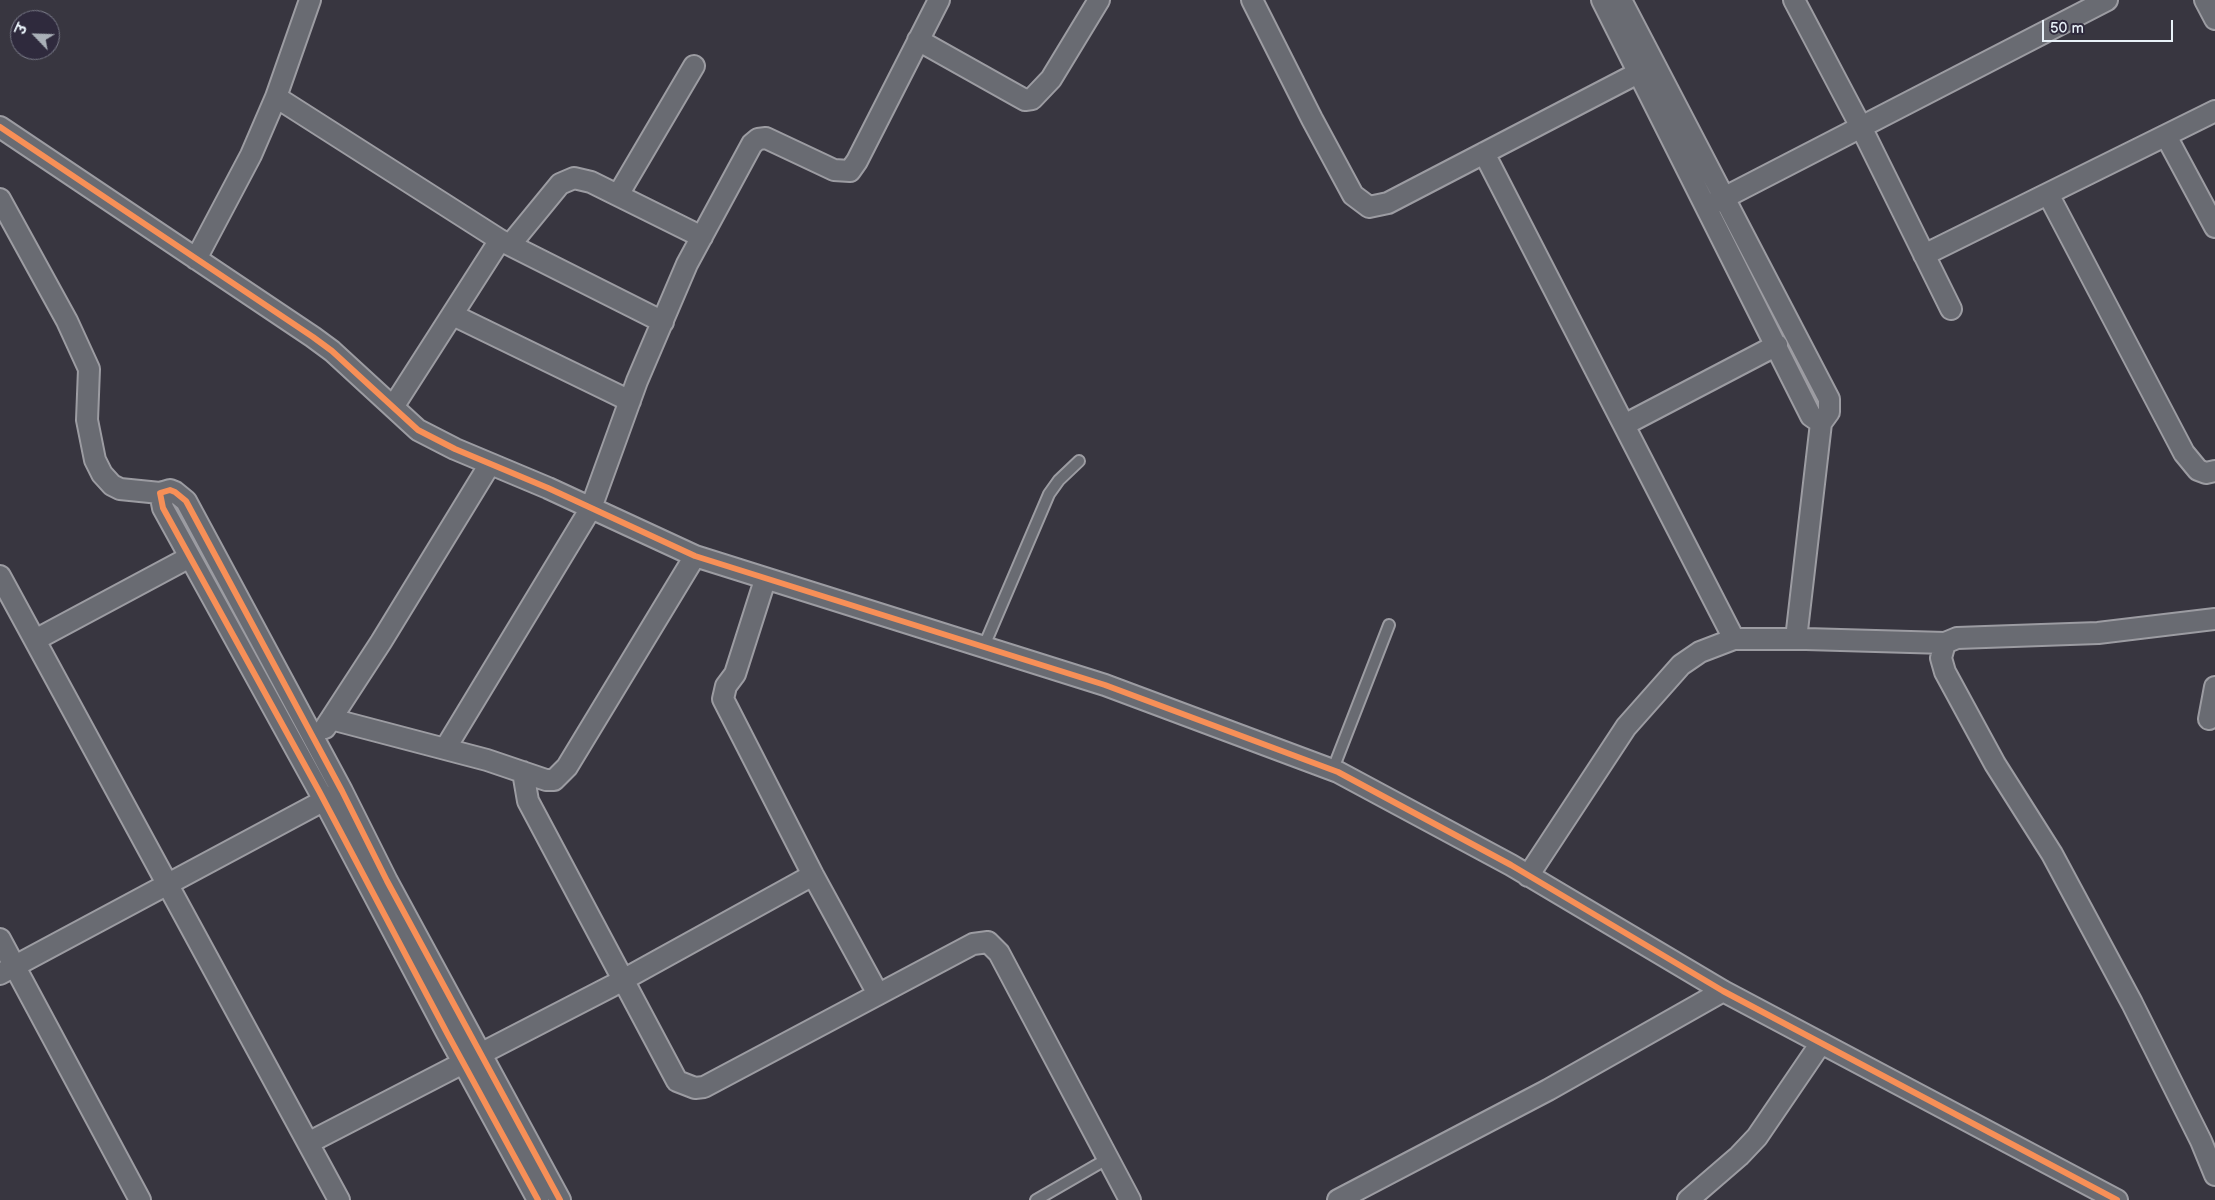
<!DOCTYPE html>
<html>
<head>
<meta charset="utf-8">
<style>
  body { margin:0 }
  #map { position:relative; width:2215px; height:1200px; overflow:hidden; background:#383640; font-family:"Balsamiq Sans","Playpen Sans Deva",sans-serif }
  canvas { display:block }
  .north { position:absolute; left:10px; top:10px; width:50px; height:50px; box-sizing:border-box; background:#2f2a3d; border:1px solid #797a88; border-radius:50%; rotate:294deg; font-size:14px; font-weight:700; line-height:20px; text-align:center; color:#e8f1f8 }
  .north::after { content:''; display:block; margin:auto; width:18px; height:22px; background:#aab0b8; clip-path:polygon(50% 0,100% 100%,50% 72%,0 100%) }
  .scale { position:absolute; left:2042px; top:20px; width:131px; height:22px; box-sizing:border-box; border:2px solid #e8f1f8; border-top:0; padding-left:6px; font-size:15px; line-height:18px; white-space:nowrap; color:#e8f1f8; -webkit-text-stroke:4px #2f2a3d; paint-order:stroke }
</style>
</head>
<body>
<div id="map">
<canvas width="2215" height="1200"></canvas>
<div class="north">उ</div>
<div class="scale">50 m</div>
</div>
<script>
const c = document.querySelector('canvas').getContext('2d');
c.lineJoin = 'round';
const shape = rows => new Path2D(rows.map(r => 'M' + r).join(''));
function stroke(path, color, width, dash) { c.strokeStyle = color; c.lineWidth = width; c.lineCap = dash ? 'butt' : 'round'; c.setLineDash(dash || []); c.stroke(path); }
const service = shape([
  [984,646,1049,494,1059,480,1079,461],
  [1333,769,1389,625],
  [1036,1200,1107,1159]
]);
const minor = shape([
  [1252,0,1312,119,1353,195,1369,207,1388,203,1638,73],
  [1602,0,1811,416,1821,423],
  [1621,0,1829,399,1829,412,1821,423,1796,639],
  [1794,0,1861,127,1951,309],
  [2205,0,2215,19],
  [918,40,1016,95,1025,100,1032,99,1051,79,1099,0],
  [276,97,500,240,663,322],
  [0,127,313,337,332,351,418,430,455,449,548,488,695,556,1105,685,1338,772,1511,865,1723,991,2117,1200],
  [2166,136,2215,227],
  [1484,153,1734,639],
  [2048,194,2184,453,2198,470,2206,473,2215,471],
  [618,195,694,66],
  [0,199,67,321,89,369,87,420,95,460,102,474,112,485,120,489,160,493],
  [1712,204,2107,0],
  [510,245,560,184,574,178,591,182,702,237],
  [1924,255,2215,111],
  [196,259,251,155,276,97,310,0],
  [453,315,630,401],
  [393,407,500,240],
  [1624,425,1777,345],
  [0,576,339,1200],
  [765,580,735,674,726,686,723,699,813,875,878,994],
  [2215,619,2098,633,1957,638,1945,643,1941,658,1945,672,1995,764,2052,854,2132,1003,2201,1141,2215,1175],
  [35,640,190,557],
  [331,719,487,760,546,780,554,780,567,767,695,556],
  [2209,719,2215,687],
  [325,728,381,642,490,464],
  [445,749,591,508,637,381,687,264,752,144,758,139,766,138,834,170,850,171,857,161,939,0],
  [523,772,528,801,677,1081,695,1088,704,1087,973,944,988,942,999,953,1130,1200],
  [1528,876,1626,727,1681,665,1700,652,1734,639,1806,639,1945,643],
  [0,939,140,1200],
  [0,974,336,794],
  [308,1143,612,986,813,875],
  [538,1200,447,1033,319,791,163,508,160,493,170,490,175,492,186,501,342,791,387,881,560,1200],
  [1338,1200,1548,1090,1723,991],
  [1688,1200,1739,1156,1757,1137,1821,1043]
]);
const cycleway = shape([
  [0,127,313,337,332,351,418,430,455,449,548,488,695,556,1105,685,1338,772,1511,865,1723,991,2117,1200],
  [538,1200,447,1033,319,791,163,508,160,493,170,490,175,492,186,501,342,791,387,881,560,1200]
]);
stroke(service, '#9c9ca2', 14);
stroke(minor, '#9c9ca2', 24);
stroke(service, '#696b72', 10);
stroke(minor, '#696b72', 20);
stroke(cycleway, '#f78f57', 6);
</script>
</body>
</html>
